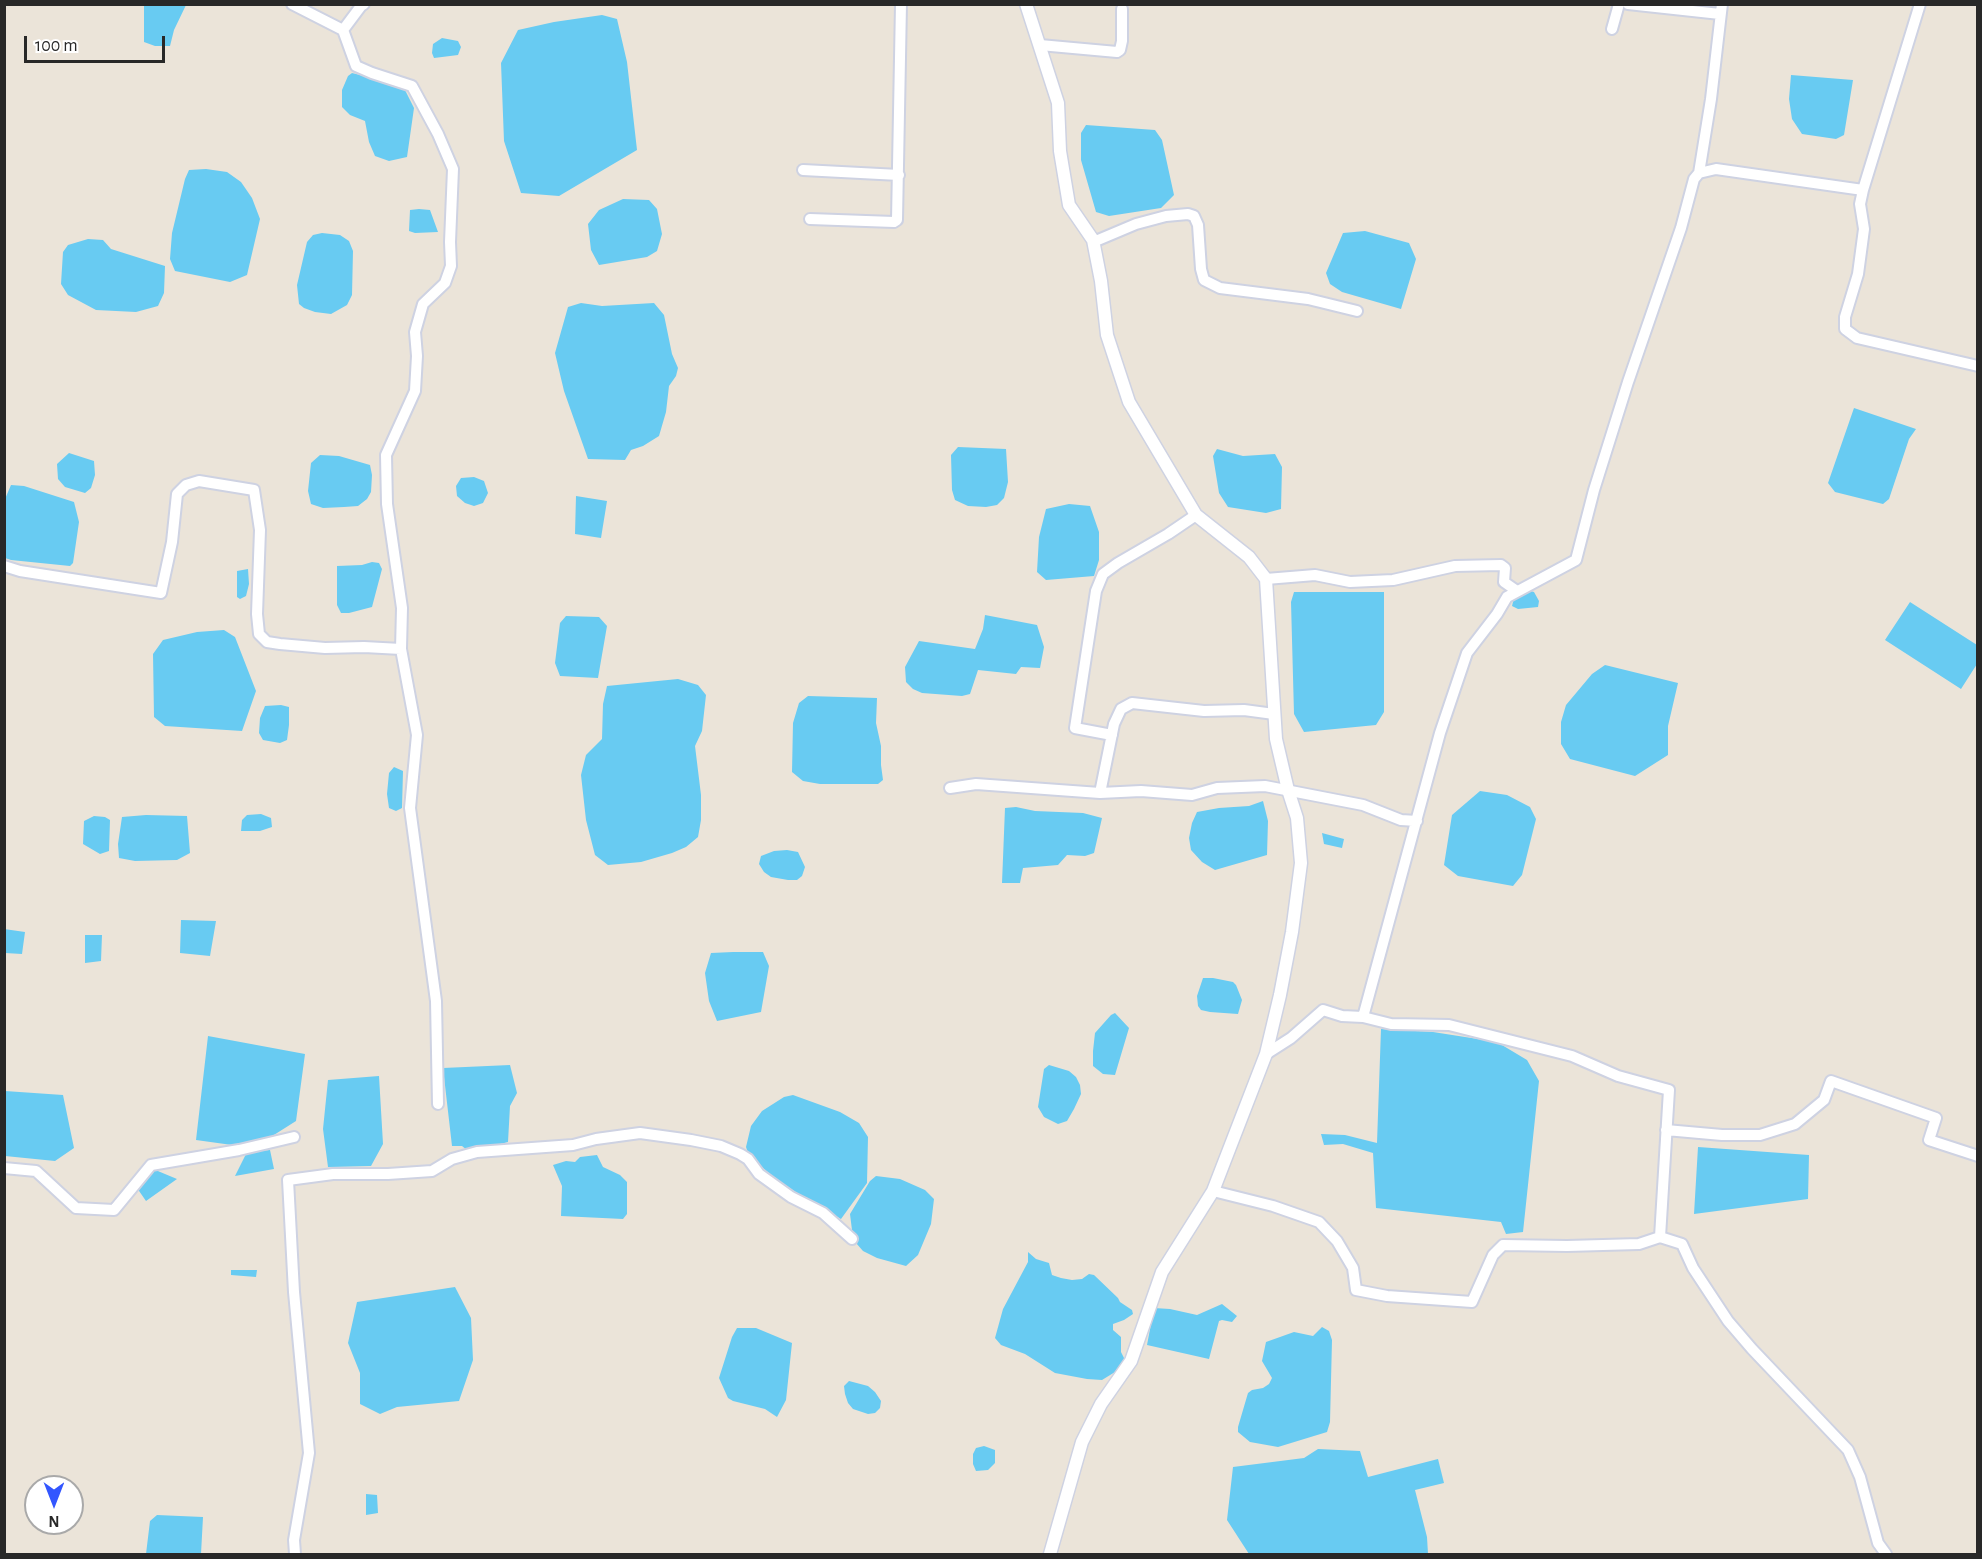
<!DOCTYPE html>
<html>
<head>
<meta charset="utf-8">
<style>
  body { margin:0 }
  #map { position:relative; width:1982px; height:1559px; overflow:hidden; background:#ebe4d9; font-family:"Alegreya Sans",sans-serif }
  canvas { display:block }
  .frame { position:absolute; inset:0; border:6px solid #282828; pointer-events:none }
  .north { position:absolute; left:24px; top:1475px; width:60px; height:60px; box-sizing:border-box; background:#fff; border:2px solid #a9a9a9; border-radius:50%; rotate:180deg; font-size:16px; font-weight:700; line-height:24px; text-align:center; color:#282828 }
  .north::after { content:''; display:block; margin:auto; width:21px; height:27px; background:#3356ff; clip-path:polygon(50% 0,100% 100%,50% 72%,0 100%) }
  .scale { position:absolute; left:24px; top:36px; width:141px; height:27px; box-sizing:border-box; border:3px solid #282828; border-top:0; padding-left:8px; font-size:18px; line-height:21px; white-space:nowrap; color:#282828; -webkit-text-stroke:4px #fff; paint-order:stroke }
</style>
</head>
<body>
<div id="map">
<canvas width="1982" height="1559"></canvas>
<div class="frame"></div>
<div class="north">N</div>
<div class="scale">100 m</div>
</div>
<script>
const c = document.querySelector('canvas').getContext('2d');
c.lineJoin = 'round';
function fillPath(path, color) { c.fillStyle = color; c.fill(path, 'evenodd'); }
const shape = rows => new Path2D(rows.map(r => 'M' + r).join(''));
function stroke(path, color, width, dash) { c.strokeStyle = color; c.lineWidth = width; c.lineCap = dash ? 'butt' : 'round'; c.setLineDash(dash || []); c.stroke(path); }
const water = shape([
  [144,5,186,5,174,30,170,46,155,46,144,42],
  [602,15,617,19,627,62,637,150,559,196,521,193,504,141,501,63,518,30,554,22],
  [442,38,458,41,461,47,458,55,434,58,432,53,433,44],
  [352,73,376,79,405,90,414,108,407,157,389,161,375,156,369,142,365,121,350,115,342,107,342,90,348,76],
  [1791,75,1853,80,1844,135,1836,139,1802,134,1792,119,1789,99],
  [1086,125,1155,130,1162,140,1174,195,1161,208,1109,216,1096,212,1081,160,1081,133],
  [206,169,227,172,241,182,252,198,260,219,247,275,230,282,175,271,170,259,172,233,185,179,189,170],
  [623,199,649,200,657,209,662,234,657,251,647,257,599,265,591,250,588,224,599,210],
  [419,209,430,210,438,232,415,233,409,231,410,210],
  [1365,231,1409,243,1416,259,1401,309,1342,292,1330,284,1326,273,1343,233],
  [322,233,340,235,349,241,353,251,352,295,347,305,331,314,315,312,304,308,299,304,297,285,307,242,313,235],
  [88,239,103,240,111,249,165,266,164,293,158,306,136,312,96,310,68,295,61,284,63,252,68,245],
  [581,303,602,306,654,303,664,315,672,354,678,368,676,376,669,386,666,412,659,436,643,446,631,450,625,460,588,459,564,391,555,353,568,307],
  [1854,408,1916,429,1909,439,1889,499,1883,504,1835,492,1828,483],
  [958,447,1006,449,1008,482,1004,498,997,505,986,507,968,506,955,500,952,490,951,455],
  [1217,449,1243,456,1275,454,1282,467,1281,509,1266,513,1228,507,1219,493,1213,456],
  [69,453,94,461,95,475,91,488,85,493,65,487,58,479,57,464],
  [320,455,339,456,370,465,372,475,371,492,367,499,358,506,344,507,323,508,311,504,308,491,311,463],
  [474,477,484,481,488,493,483,503,474,506,465,503,457,496,456,486,461,478],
  [11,485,24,486,74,502,79,522,73,563,70,566,11,560,5,558,5,499],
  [576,496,607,501,601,538,575,534],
  [1069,504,1090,506,1099,532,1099,560,1094,576,1046,580,1037,572,1039,537,1046,509],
  [372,562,379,563,382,569,372,607,349,613,341,613,337,605,337,566,362,565],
  [248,569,249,584,246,596,240,599,237,597,237,571],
  [1527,590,1534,592,1539,601,1538,607,1518,609,1512,606,1514,598],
  [1294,592,1384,592,1384,712,1376,725,1304,732,1294,714,1291,602],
  [1910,602,1977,645,1977,664,1961,689,1885,640],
  [985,615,1037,625,1044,647,1040,668,1021,667,1016,674,978,670,970,694,962,696,922,693,913,689,906,682,905,667,919,641,975,649,983,629],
  [566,616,599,617,607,626,598,678,560,676,555,663,560,623],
  [224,630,235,637,256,691,242,731,165,726,154,717,153,654,163,640,197,632],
  [1605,665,1678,683,1668,726,1668,755,1635,776,1570,759,1561,744,1561,722,1566,705,1592,674],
  [678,679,698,685,706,695,702,731,695,746,701,795,701,820,698,837,686,847,672,853,641,862,608,865,595,855,586,820,581,775,586,755,602,739,603,704,607,686],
  [808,696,877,698,876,723,881,746,881,765,883,780,878,784,820,784,803,781,792,772,793,723,799,703],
  [281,705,289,707,289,725,287,740,280,743,263,740,259,733,260,718,265,706],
  [394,767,403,771,402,808,396,811,389,808,387,794,389,773],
  [1480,791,1507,795,1530,807,1536,819,1522,875,1513,886,1458,876,1444,865,1452,815],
  [1263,801,1268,821,1267,855,1215,870,1202,862,1191,850,1189,838,1192,823,1197,812,1219,808,1249,806],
  [1016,807,1035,811,1083,813,1102,818,1094,853,1085,856,1067,855,1058,865,1023,868,1020,883,1002,883,1005,808],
  [261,814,271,818,272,827,260,831,241,831,242,820,247,815],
  [146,815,187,816,190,853,177,860,135,861,119,858,118,844,122,817],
  [94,816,105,817,110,820,109,851,100,854,83,844,84,821],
  [1322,833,1344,839,1342,848,1324,844],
  [787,850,798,852,805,867,802,876,797,880,788,880,771,877,764,872,759,864,761,856,774,851],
  [181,920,216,921,210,956,180,953],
  [4,929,25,932,22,954,5,953],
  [85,935,102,935,101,961,85,963],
  [733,952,763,952,769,966,761,1012,717,1021,709,1001,705,973,711,953],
  [1203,978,1213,978,1233,982,1236,985,1242,1000,1238,1014,1210,1012,1201,1010,1198,1006,1197,996],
  [1115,1013,1129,1028,1115,1075,1103,1074,1093,1066,1093,1051,1095,1033,1111,1015],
  [1381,1029,1433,1032,1497,1042,1527,1060,1539,1081,1523,1232,1506,1234,1501,1222,1376,1208,1373,1153,1343,1144,1324,1145,1321,1134,1345,1135,1377,1143],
  [208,1036,305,1054,296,1121,266,1140,232,1145,196,1140],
  [510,1065,517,1093,510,1106,508,1142,493,1146,481,1145,467,1150,462,1146,452,1146,443,1068],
  [1049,1065,1069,1071,1076,1077,1080,1085,1081,1094,1074,1109,1067,1121,1058,1124,1044,1117,1038,1107,1044,1069],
  [379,1076,383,1144,371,1166,328,1167,323,1129,328,1080],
  [5,1091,63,1095,74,1148,55,1161,5,1156],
  [793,1095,840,1112,859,1123,868,1137,867,1183,841,1219,808,1200,777,1180,749,1156,746,1147,751,1126,762,1111,784,1097],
  [1698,1147,1809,1155,1808,1199,1694,1214],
  [270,1150,274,1169,235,1176,247,1152],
  [597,1155,603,1167,620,1175,627,1182,627,1214,623,1219,561,1216,562,1186,553,1165,566,1161,575,1162,580,1157],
  [153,1169,177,1179,146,1201,137,1188],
  [876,1176,900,1179,925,1190,934,1199,931,1224,918,1255,906,1266,877,1258,863,1251,856,1243,852,1230,850,1214,870,1181],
  [1028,1252,1036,1259,1049,1263,1052,1275,1061,1278,1072,1280,1082,1279,1089,1274,1094,1275,1118,1298,1120,1302,1132,1310,1133,1314,1124,1320,1113,1324,1113,1330,1121,1337,1121,1352,1125,1360,1115,1372,1102,1380,1087,1379,1055,1373,1025,1354,1001,1345,995,1338,1003,1309,1028,1262],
  [231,1270,257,1270,256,1277,231,1275],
  [455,1287,471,1318,473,1360,459,1401,397,1407,380,1414,360,1404,360,1373,348,1343,357,1302],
  [1222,1304,1237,1316,1232,1322,1222,1320,1219,1321,1209,1359,1147,1345,1154,1308,1170,1309,1197,1315],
  [1322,1327,1329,1331,1332,1340,1330,1422,1327,1432,1278,1447,1250,1442,1238,1432,1238,1427,1248,1393,1252,1390,1263,1388,1269,1384,1272,1378,1262,1361,1266,1342,1294,1332,1313,1336],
  [737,1328,756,1328,792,1343,786,1400,777,1417,765,1409,733,1401,728,1398,719,1378,732,1337],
  [849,1381,868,1386,875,1392,881,1401,880,1408,875,1413,868,1414,853,1409,848,1403,845,1394,844,1386],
  [984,1446,995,1450,995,1463,988,1470,976,1471,973,1464,973,1454,976,1448],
  [1318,1449,1360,1451,1368,1477,1438,1459,1444,1483,1415,1490,1427,1537,1428,1554,1249,1554,1227,1520,1233,1467,1304,1458],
  [366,1494,377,1495,378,1513,366,1515],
  [157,1515,203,1517,201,1554,146,1554,150,1521]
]);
const minor = shape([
  [1628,4,1720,14],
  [1612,29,1619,4],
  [343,30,361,6,364,4],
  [1040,45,1117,52,1120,50,1122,41,1122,9],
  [803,170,899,175],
  [1699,173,1711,99,1722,4],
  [1863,190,1860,204,1864,229,1858,274,1845,317,1845,329,1857,338,1978,366],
  [810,219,894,222,897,220,901,4],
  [1093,240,1098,240,1136,224,1166,216,1188,214,1194,216,1198,225,1201,269,1204,280,1220,288,1308,299,1357,311],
  [4,566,20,571,161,593,172,542,177,494,186,485,199,481,254,490,260,530,257,614,259,634,267,642,280,644,325,648,364,647,401,649,402,608,387,504,386,455,415,391,417,356,415,332,423,304,445,283,451,266,450,242,453,169,438,134,412,86,372,73,356,66,343,30,292,4],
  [1266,579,1315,575,1350,582,1393,580,1455,566,1501,565,1505,568,1504,582,1517,591],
  [401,649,417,735,410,808,436,1001,438,1104],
  [1112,735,1075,728,1096,591,1103,574,1118,563,1168,534,1196,515],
  [950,788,976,784,1100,793,1141,791,1192,795,1217,788,1265,786,1363,805,1401,820,1417,821],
  [1100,793,1114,724,1121,709,1132,703,1204,711,1244,710,1274,714],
  [1266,1054,1291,1038,1323,1010,1342,1016,1363,1017],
  [1666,1130,1722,1135,1760,1135,1795,1124,1824,1100,1831,1081,1936,1118,1929,1140,1978,1156],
  [4,1168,36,1171,76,1208,114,1210,151,1165,239,1150,294,1137],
  [1213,1191,1273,1206,1319,1222,1337,1241,1353,1268,1356,1290,1387,1296,1472,1302,1493,1255,1503,1245,1567,1246,1639,1244,1660,1237],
  [295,1554,294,1540,309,1453,294,1292,288,1180,333,1174,388,1174,432,1171,452,1159,477,1152,573,1145,596,1139,640,1133,691,1140,721,1146,740,1154,748,1159,759,1174,791,1197,823,1213,852,1239],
  [1886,1554,1878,1543,1860,1477,1848,1450,1752,1349,1728,1321,1693,1268,1682,1244,1660,1237,1669,1090,1618,1076,1572,1056,1449,1025,1391,1024,1363,1017,1440,733,1467,653,1497,614,1507,597,1576,560,1594,490,1628,382,1681,228,1694,179,1699,173,1716,169,1863,190,1920,4]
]);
const tertiary = shape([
  [1026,4,1058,103,1060,151,1069,205,1093,240,1101,281,1107,335,1129,402,1196,515,1249,557,1266,579,1276,739,1288,790,1297,818,1301,863,1292,932,1280,995,1266,1054,1213,1191,1162,1272,1131,1361,1101,1404,1082,1442,1050,1554]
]);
fillPath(water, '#68cbf2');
stroke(minor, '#ced2e2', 14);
stroke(tertiary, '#ced2e2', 15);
stroke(minor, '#fff', 10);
stroke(tertiary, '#fff', 12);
</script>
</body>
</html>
